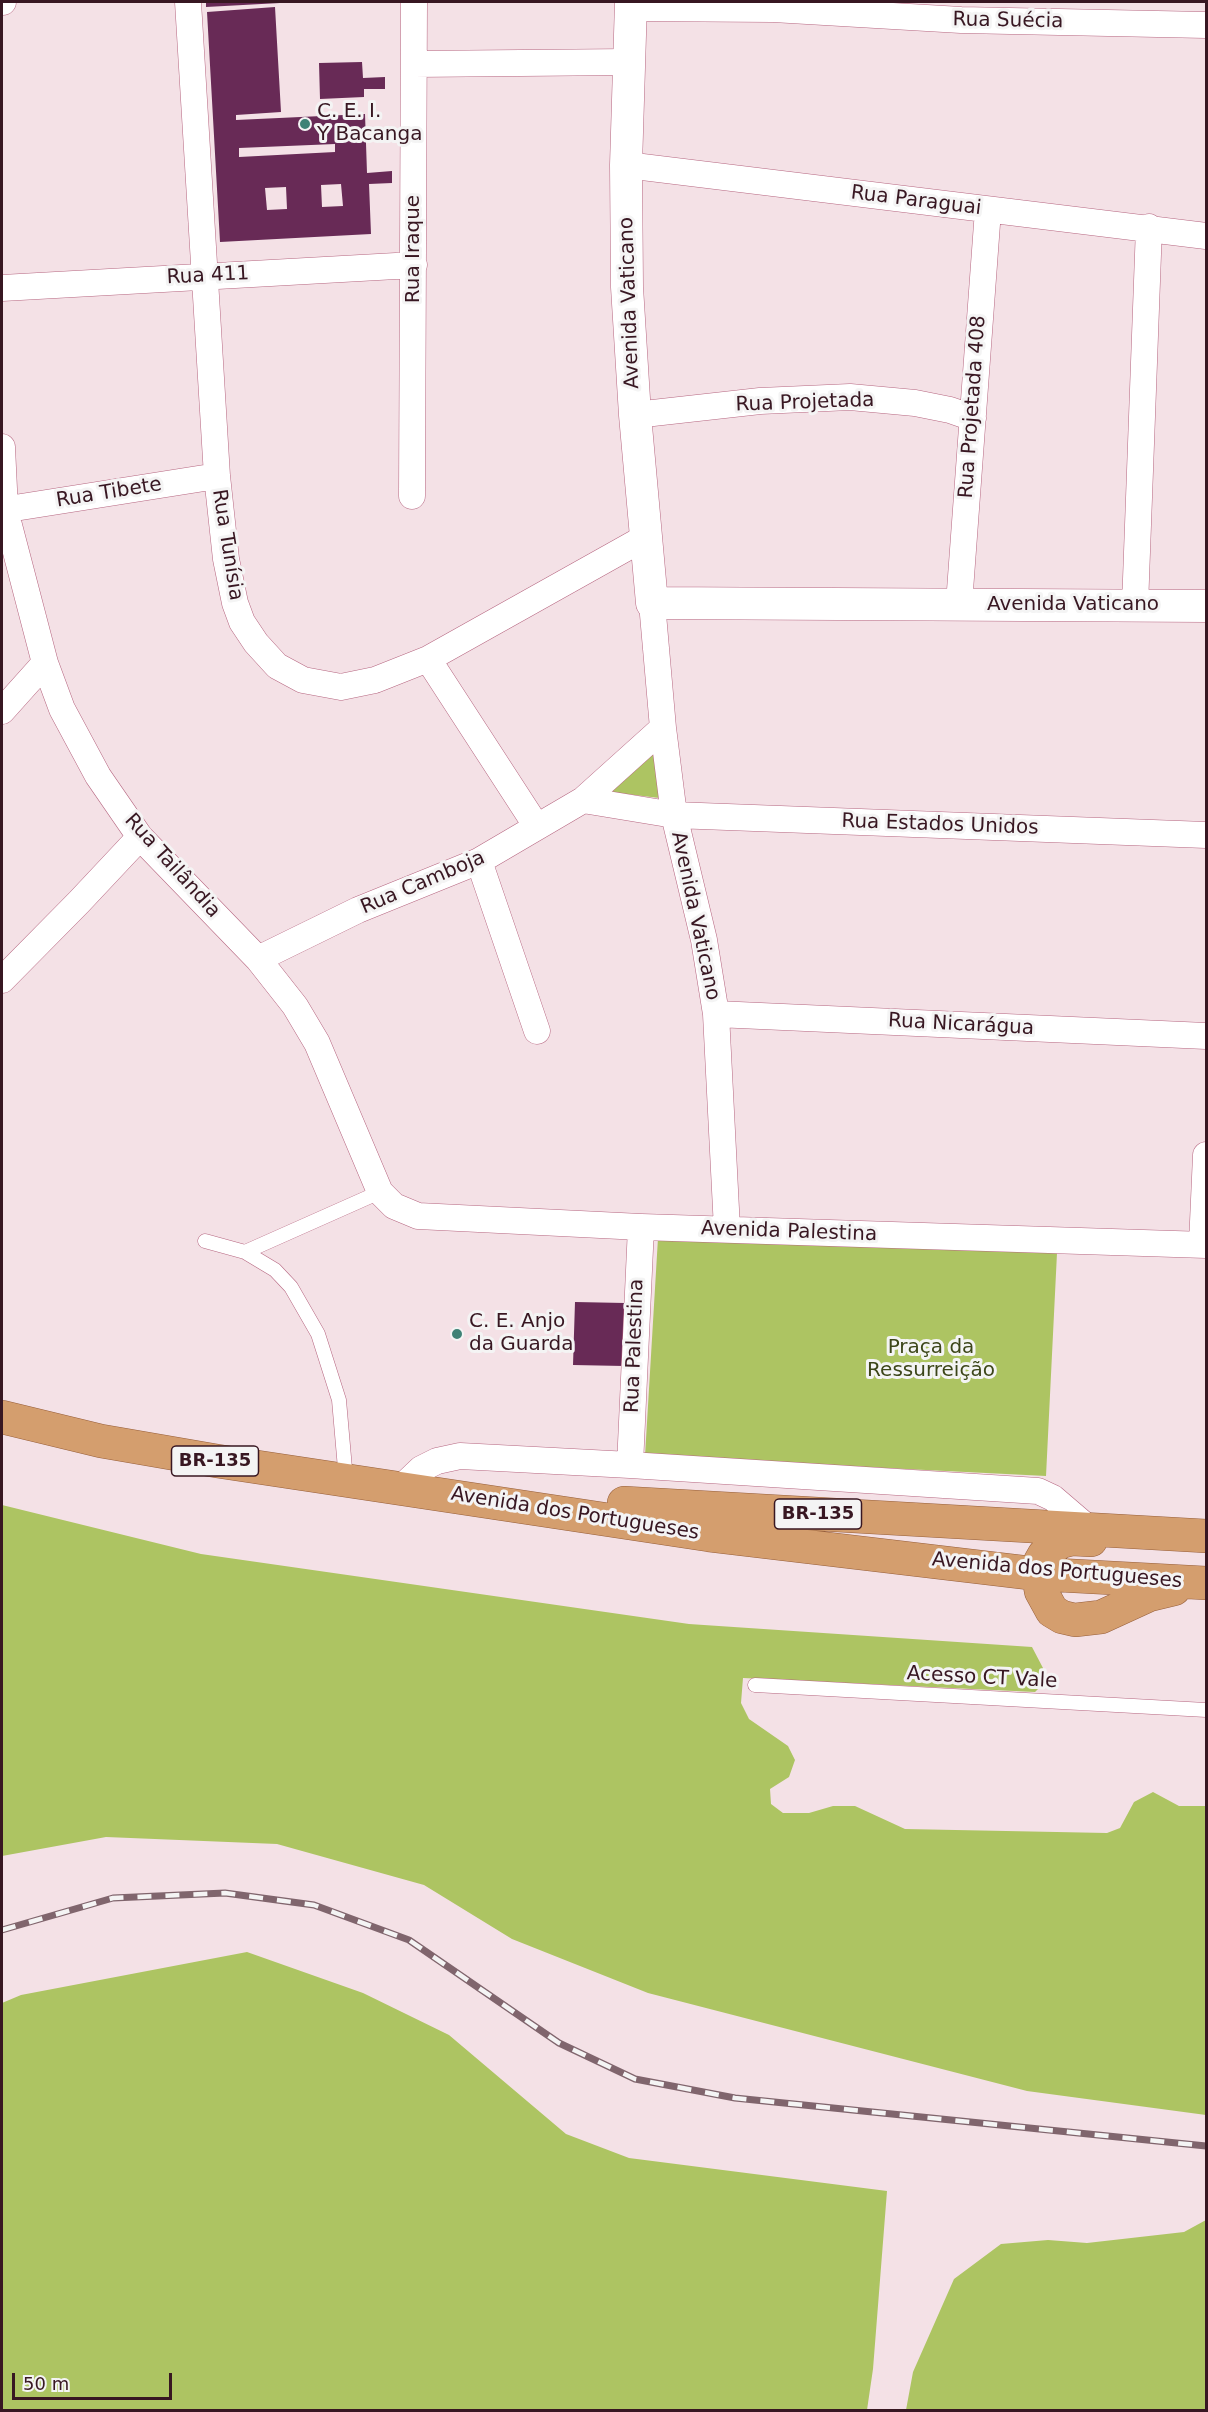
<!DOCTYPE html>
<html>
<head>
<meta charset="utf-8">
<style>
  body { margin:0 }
  #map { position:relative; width:1208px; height:2412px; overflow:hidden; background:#f4e1e6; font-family:"DejaVu Sans",sans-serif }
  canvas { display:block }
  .frame { position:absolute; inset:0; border:3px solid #381722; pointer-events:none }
  .scale { position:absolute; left:12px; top:2373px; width:160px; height:27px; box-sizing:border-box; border:3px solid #381722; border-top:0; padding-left:8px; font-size:18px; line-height:21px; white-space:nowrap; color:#381722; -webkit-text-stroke:4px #f4f4f4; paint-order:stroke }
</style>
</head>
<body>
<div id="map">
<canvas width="1208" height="2412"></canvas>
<div class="frame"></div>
<div class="scale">50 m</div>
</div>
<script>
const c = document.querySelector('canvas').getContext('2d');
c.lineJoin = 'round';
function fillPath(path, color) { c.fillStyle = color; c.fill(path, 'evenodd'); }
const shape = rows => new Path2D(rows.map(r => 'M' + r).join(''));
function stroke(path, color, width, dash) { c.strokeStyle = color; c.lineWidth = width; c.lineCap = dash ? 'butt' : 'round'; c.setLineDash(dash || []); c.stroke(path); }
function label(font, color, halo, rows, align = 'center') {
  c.font = font + ' "DejaVu Sans",sans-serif'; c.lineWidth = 6; c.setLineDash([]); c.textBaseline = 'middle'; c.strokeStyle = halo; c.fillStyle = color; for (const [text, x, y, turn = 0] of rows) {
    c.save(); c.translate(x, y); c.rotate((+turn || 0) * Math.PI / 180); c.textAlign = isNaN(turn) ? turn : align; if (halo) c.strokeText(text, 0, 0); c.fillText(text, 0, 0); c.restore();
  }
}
const green = shape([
  [661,745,668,799,609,792],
  [658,1238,1057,1253,1046,1476,645,1456],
  [2,1505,201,1554,689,1624,1032,1647,1043,1668,1042,1685,1035,1692,743,1678,741,1703,749,1719,788,1746,795,1760,789,1777,770,1789,771,1804,783,1813,809,1813,833,1806,855,1806,905,1829,1107,1833,1120,1828,1134,1802,1153,1792,1179,1806,1206,1806,1206,2115,1027,2091,648,1993,512,1939,424,1885,277,1844,106,1837,2,1856],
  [247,1952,363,1993,449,2035,566,2134,629,2158,887,2191,873,2369,867,2410,2,2410,2,2003,21,1995],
  [1206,2220,1206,2410,906,2410,913,2372,954,2279,1001,2244,1048,2240,1087,2243,1184,2232]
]);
const building = shape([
  [206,2,280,2,280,3,206,7],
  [275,7,281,112,236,115,236,120,365,114,367,173,392,171,392,183,369,184,371,234,220,242,207,12],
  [335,144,335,152,239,157,239,148],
  [341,184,343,206,322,207,321,185],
  [286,187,287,209,267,210,265,188],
  [362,62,363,78,385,77,385,89,364,89,364,97,320,99,319,63],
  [575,1302,625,1303,624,1366,573,1365]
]);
const service = shape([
  [205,1241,245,1252,275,1270,291,1287,318,1334,339,1400,346,1480],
  [245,1252,380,1192],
  [755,1685,1206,1710]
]);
const minor = shape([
  [2,2,3,2],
  [188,2,217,476,226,559,235,603,242,622,256,643,277,666,303,680,341,687,375,680,428,659,646,537],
  [631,8,773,9,961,20,1206,25],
  [414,64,628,62],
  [626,165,1206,236],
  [2,288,414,265],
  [635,415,760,401,850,397,915,403,950,410,973,418],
  [2,447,5,510,45,663,62,709,98,776,140,837,258,959,295,1006,317,1043,380,1192,394,1206,418,1216,641,1227,1206,1245],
  [412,496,414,2],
  [2,510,217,476],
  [652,603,663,728,674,815,704,940,716,1014,727,1229],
  [959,604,988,210],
  [1135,606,1149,227],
  [428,659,537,827],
  [2,711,45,663],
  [583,800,674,815,1206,835],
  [479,861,537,1031],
  [258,959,358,910,479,861,583,800,663,728],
  [2,980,79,902,140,837],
  [716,1014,1206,1036],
  [1202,1244,1206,1155],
  [630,1465,641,1227],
  [401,1488,421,1469,437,1461,460,1456,630,1465,1038,1491,1053,1498,1088,1528]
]);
const tertiary = shape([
  [631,2,626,165,627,287,635,415,652,603,1206,606]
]);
const trunk = shape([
  [2,1417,101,1441,217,1461,709,1535,1038,1574,1206,1583],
  [624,1503,1206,1536],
  [1091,1540,1072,1539,1060,1542,1044,1555,1040,1562,1038,1574,1041,1591,1052,1611,1062,1617,1075,1620,1101,1617,1149,1595,1174,1589]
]);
const rail = shape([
  [2,1930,113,1898,225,1893,314,1905,409,1940,559,2043,635,2079,735,2098,1206,2146]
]);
const markers = [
  [305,124,6,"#3e8276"],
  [457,1334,6,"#3e8276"]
];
const shields = [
  [215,1461,87],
  [818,1514,87]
];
const shieldNames = [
  ["BR-135",215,1461],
  ["BR-135",818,1514]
];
const streetNames = [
  ["Rua Suécia",1008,21,1],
  ["Rua Paraguai",916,201,7],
  ["Rua Iraque",414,249,-90],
  ["Rua 411",208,276,-3],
  ["Avenida Vaticano",630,303,-92],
  ["Rua Projetada",805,403,-2],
  ["Rua Projetada 408",973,407,-86],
  ["Rua Tibete",109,493,-9],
  ["Rua Tunísia",227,545,81],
  ["Avenida Vaticano",1073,605],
  ["Rua Estados Unidos",940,825,2],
  ["Rua Tailândia",172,866,48],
  ["Rua Camboja",423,883,-23],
  ["Avenida Vaticano",695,916,78],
  ["Rua Nicarágua",961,1025,3],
  ["Avenida Palestina",789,1232,2],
  ["Rua Palestina",635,1346,-88],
  ["Avenida dos Portugueses",575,1514,9],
  ["Avenida dos Portugueses",1057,1571,5],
  ["Acesso CT Vale",982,1678,3]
];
const poiNames = [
  ["C. E. I.",317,112],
  ["Y Bacanga",317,135],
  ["C. E. Anjo",469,1322],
  ["da Guarda",469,1345]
];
const parkNames = [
  ["Praça da",931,1348],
  ["Ressurreição",931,1371]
];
fillPath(green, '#adc462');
fillPath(building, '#682a56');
stroke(service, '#b66680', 15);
stroke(minor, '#b66680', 27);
stroke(tertiary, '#b66680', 33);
stroke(trunk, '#975f3b', 34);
stroke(service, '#fff', 14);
stroke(minor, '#fff', 26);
stroke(tertiary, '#fff', 32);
stroke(trunk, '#d49e6e', 33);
stroke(rail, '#80656d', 7);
stroke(rail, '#f4f4f4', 4.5, [14]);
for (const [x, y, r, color] of markers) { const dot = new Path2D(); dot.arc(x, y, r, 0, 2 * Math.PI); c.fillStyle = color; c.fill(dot); stroke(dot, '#f4f4f4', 2); }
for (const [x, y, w] of shields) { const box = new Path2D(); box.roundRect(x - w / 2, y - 15, w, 30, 4.5); c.fillStyle = '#f4f4f4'; c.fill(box); stroke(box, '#381722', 1.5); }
label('bold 18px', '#381722', null, shieldNames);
label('20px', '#381722', '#f4f4f4', streetNames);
label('20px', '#381722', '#f4f4f4', poiNames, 'left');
label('20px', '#3c4619', '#f4f4f4', parkNames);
</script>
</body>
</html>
